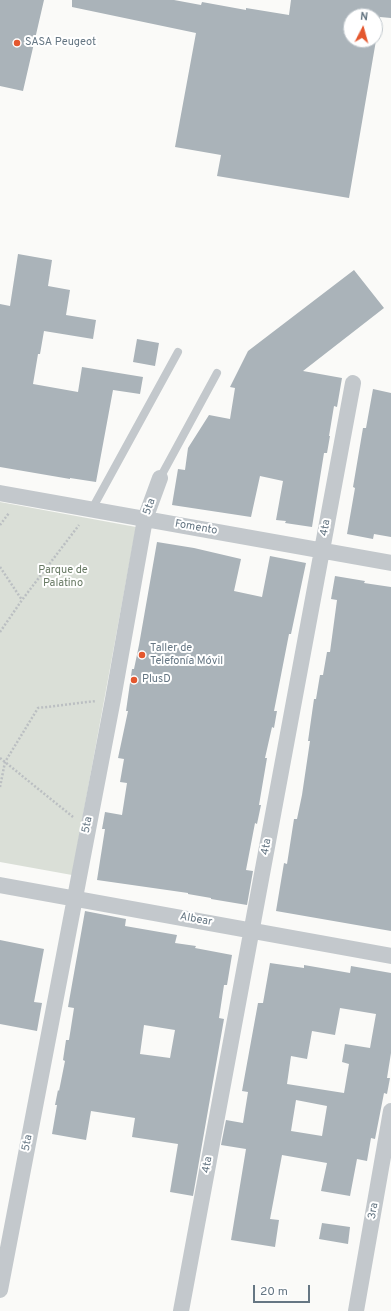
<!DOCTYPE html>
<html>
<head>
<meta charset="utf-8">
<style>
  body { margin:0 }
  #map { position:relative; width:391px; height:1311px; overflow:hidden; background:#fafaf8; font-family:Overpass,sans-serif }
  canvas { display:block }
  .north { position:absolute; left:343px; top:8px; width:40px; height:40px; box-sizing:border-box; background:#fff; border:1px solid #c1c8cd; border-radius:50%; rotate:6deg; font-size:11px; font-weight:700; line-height:16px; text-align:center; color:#657683 }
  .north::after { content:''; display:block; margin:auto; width:14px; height:18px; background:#e4572e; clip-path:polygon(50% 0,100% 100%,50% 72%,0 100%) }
  .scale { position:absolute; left:253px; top:1285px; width:57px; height:18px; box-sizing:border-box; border:2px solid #657683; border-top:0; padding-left:5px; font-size:12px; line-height:14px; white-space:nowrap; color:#657683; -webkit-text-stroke:3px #fff; paint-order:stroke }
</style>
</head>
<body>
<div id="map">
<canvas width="391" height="1311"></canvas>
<div class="north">N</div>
<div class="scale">20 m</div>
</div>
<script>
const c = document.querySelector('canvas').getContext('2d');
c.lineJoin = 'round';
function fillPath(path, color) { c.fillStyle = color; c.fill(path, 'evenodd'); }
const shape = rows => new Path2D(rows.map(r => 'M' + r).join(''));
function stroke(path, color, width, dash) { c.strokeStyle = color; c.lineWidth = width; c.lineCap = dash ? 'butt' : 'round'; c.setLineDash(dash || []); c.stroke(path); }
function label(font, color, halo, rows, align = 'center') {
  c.font = font + ' Overpass,sans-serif'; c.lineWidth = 4; c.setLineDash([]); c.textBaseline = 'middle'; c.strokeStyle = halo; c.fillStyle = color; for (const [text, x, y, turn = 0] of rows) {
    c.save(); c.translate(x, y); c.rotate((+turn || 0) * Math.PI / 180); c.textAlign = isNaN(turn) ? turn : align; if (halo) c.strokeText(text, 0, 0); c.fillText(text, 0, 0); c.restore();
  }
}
const green = shape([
  [0,502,136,527,72,875,0,862]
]);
const building = shape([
  [0,0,44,0,23,91,0,86],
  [72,0,174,0,201,5,202,2,246,10,246,8,289,15,291,0,391,0,391,18,380,17,349,198,217,176,221,155,175,147,196,33,72,7],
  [351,16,375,16,375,40,351,40],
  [18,254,52,260,48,286,70,290,66,315,96,320,93,339,44,331,40,354,38,354,33,384,78,392,82,367,143,377,140,394,113,390,96,482,70,478,70,479,0,467,0,304,10,306],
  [354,270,384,308,303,371,342,378,337,407,334,406,329,436,330,436,327,453,324,453,312,527,285,523,286,521,276,520,283,481,260,476,251,517,172,505,178,469,185,470,188,448,209,415,230,419,235,388,230,387,248,351],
  [137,339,159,343,155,366,133,362],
  [373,389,391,393,391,537,374,534,373,539,347,534,355,488,353,487,363,428,366,428],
  [157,542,194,548,241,559,234,591,262,597,270,556,306,563,291,634,289,634,274,711,277,711,274,728,272,727,265,758,267,758,259,805,261,805,257,824,255,823,246,870,253,871,247,905,211,899,211,898,188,894,188,893,97,880,105,829,102,829,105,812,122,815,127,783,120,782,124,759,118,758,128,711,126,711,132,669,134,669,139,645],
  [335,576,365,581,364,583,391,587,391,931,276,911,284,863,287,864,294,819,297,819,302,795,310,741,308,741,314,699,316,699,320,675,323,675,327,652,330,652,337,600,331,599],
  [85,911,126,919,125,926,177,935,175,943,196,946,195,948,232,955,227,985,224,985,219,1018,224,1019,193,1196,170,1192,178,1144,132,1137,135,1118,91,1111,86,1140,52,1134,57,1105,55,1105,58,1090,59,1091,65,1061,63,1060,66,1040,69,1040,74,1008,68,1007],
  [144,1025,175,1030,170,1058,140,1054],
  [0,940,44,949,34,1002,42,1003,37,1031,0,1024],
  [270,963,304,968,304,965,350,973,351,966,391,973,391,1053,387,1078,390,1078,387,1094,384,1093,375,1139,371,1138,367,1161,357,1159,350,1196,321,1191,327,1163,282,1155,270,1219,279,1220,275,1247,231,1240,246,1149,221,1145,226,1120,243,1123,248,1092,242,1091,258,1003,263,1003],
  [340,1008,376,1014,370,1048,345,1044,342,1062,349,1064,344,1093,287,1084,291,1056,307,1059,312,1031,335,1035],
  [296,1100,327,1106,322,1136,291,1131],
  [322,1223,350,1227,348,1244,319,1239]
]);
const path = shape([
  [0,525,9,513],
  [0,567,22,600],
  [0,632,22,600,79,525],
  [0,758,73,817],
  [0,787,5,762,38,708,96,701]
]);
const lane = shape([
  [160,478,217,373],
  [92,509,178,352]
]);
const street = shape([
  [0,493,391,563],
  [0,885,391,956],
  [0,1290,113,699,145,519,160,478],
  [181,1311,353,383],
  [356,1311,391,1111]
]);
const markers = [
  [17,43,4,"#e4572e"],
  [142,655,4,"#e4572e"],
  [134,680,4,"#e4572e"]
];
const poiNames = [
  ["SASA Peugeot",25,43],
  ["Taller de",150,649],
  ["Telefonía Móvil",150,662],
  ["PlusD",142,680]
];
const streetNames = [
  ["5ta",150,507,-71],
  ["Fomento",196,528,10],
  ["4ta",326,528,-80],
  ["5ta",88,825,-79],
  ["4ta",267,847,-80],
  ["Albear",196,920,10],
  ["5ta",28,1143,-79],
  ["4ta",208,1165,-80],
  ["3ra",374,1211,-80]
];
const parkNames = [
  ["Parque de",63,571],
  ["Palatino",63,584]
];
fillPath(green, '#dadfd7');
fillPath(building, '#aab3b9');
stroke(path, '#bbbfc2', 2.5, [2, 2]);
stroke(lane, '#c3c8cc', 8);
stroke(street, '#c3c8cc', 16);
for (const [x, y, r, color] of markers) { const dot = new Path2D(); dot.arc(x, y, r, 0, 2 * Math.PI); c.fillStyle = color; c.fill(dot); stroke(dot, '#fff', 1.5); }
label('11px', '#657683', '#fff', poiNames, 'left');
label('11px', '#657683', '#fff', streetNames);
label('11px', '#687a64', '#fff', parkNames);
</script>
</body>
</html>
